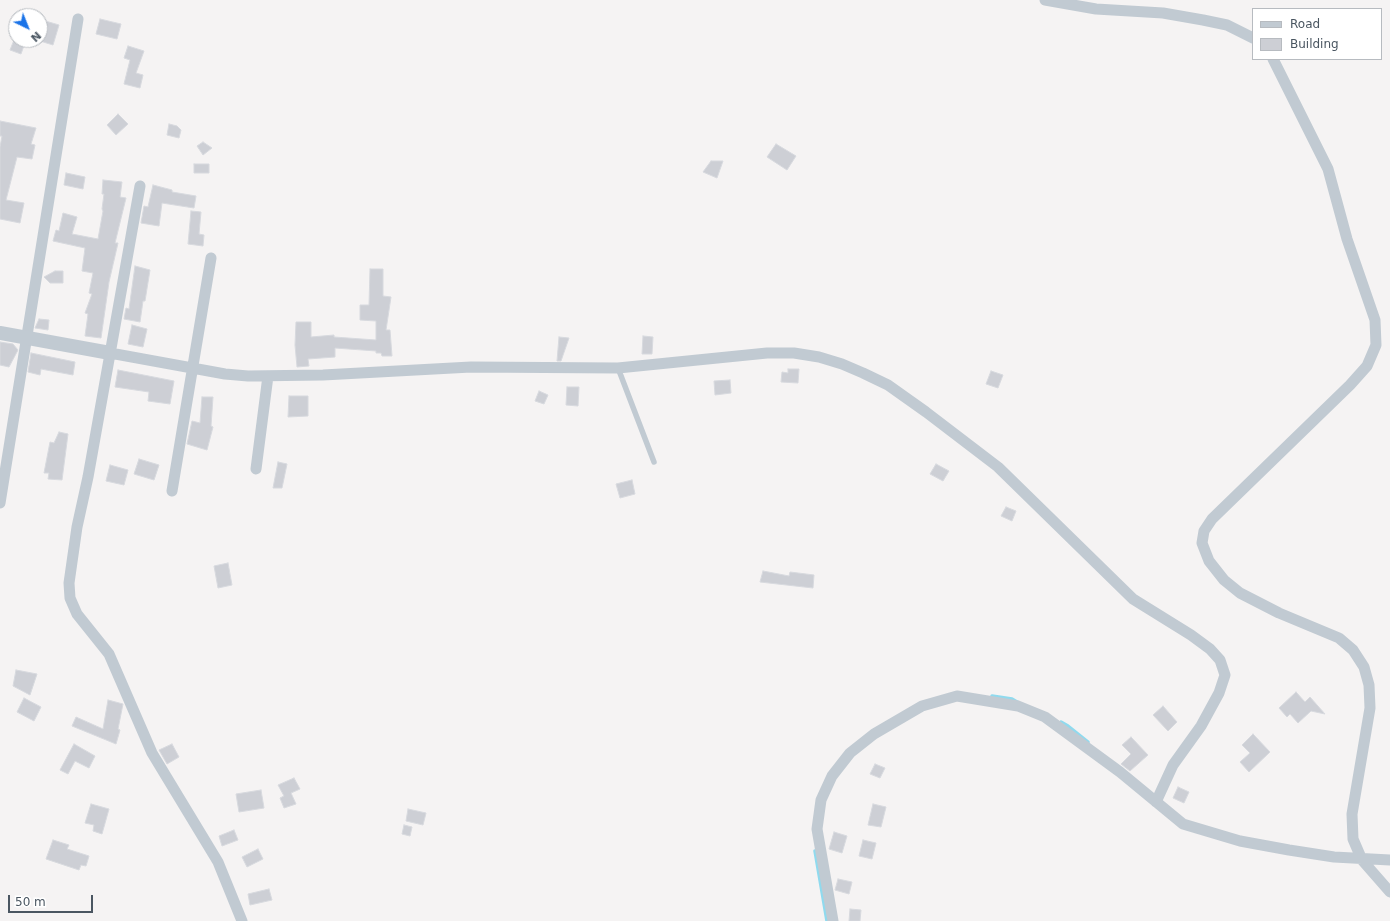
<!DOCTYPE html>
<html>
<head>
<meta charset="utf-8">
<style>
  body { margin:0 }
  #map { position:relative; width:1390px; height:921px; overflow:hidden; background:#f5f3f3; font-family:"DejaVu Sans",sans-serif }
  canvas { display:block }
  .legend { position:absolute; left:1252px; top:8px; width:130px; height:52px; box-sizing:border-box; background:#fff; border:1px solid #b7bbc0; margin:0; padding:5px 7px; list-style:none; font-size:12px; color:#4a5661 }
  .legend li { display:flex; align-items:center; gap:8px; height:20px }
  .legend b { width:20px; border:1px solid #b7bbc0 }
  .north { position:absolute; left:8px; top:8px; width:40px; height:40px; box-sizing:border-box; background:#fff; border:1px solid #b7bbc0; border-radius:50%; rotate:137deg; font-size:11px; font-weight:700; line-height:16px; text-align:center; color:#4a5661 }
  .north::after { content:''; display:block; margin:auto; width:14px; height:18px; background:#1a73e8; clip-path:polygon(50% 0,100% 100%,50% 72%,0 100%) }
  .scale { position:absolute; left:8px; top:895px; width:85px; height:18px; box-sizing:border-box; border:2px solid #4a5661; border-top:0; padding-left:5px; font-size:12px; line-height:14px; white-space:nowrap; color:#4a5661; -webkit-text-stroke:3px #fff; paint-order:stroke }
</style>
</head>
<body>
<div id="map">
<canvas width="1390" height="921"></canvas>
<ul class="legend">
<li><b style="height:5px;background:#c1cad2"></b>Road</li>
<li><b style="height:11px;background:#cdcfd5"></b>Building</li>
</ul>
<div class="north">N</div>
<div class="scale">50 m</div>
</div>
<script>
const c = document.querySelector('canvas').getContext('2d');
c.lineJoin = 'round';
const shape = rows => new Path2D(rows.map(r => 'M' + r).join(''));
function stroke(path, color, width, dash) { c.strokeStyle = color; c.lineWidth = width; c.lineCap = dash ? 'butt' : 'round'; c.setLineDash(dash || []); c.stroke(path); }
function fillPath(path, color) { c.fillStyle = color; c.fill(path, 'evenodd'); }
const stream = shape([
  [992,696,1012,699,1017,702],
  [1061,722,1068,726,1088,742],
  [815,851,827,921]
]);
const building = shape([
  [100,19,121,24,117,39,96,34,100,19],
  [42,20,59,25,53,45,40,41,42,20],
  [14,40,26,40,21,54,10,50,14,40],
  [128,46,144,51,136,73,143,75,140,88,124,84,130,60,124,58,128,46],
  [118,114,128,124,116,135,107,125,118,114],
  [0,121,36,128,31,144,35,145,32,159,17,157,6,200,24,203,20,223,0,219,0,147,2,136,0,136,0,121],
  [169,124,177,126,181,130,179,138,167,135,169,124],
  [203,142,212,148,203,155,197,146,203,142],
  [776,144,796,156,787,170,767,157,776,144],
  [711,161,723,161,717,178,703,172,711,161],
  [194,164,209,164,209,173,194,173,194,164],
  [66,173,85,177,83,189,64,185,66,173],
  [103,180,122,182,120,197,126,198,115,243,118,243,109,282,101,338,85,336,88,314,85,313,92,294,89,293,93,273,82,271,85,248,53,241,56,230,59,231,63,213,77,217,72,234,98,239,103,211,102,209,104,194,102,194,103,180],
  [153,185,172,190,172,192,196,196,194,208,162,203,159,226,141,223,144,206,148,207,153,185],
  [191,211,201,212,199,234,204,235,203,246,188,244,191,211],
  [135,266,150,270,145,301,143,301,140,322,124,319,126,308,129,309,135,266],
  [370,269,383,269,383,296,391,297,386,330,390,330,392,356,382,356,381,353,376,353,376,351,335,348,335,357,308,359,309,366,297,367,295,345,296,322,311,322,311,337,334,335,334,337,376,340,376,321,360,320,360,305,369,305,370,269],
  [55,271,63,271,63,283,50,283,44,277,55,271],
  [39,319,49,320,48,330,35,328,39,319],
  [132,325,147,329,143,347,128,344,132,325],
  [643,336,653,337,652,354,642,354,643,336],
  [559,337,569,338,561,361,557,361,559,337],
  [0,342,13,344,18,350,9,367,0,365,0,342],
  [31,353,75,362,73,375,41,369,40,375,28,372,31,353],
  [788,369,799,369,798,383,781,382,782,372,788,373,788,369],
  [118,370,174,381,170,404,148,401,149,392,115,387,118,370],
  [991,371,1003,375,998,388,986,384,991,371],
  [730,380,731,393,715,395,714,381,730,380],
  [567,387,579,387,578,406,566,405,567,387],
  [539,391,548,395,544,404,535,401,539,391],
  [289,396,308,396,308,416,288,417,289,396],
  [202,397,213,397,211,426,213,427,207,450,187,444,192,421,200,423,202,397],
  [59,432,68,434,62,480,48,479,49,473,44,473,50,442,54,443,59,432],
  [139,459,159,465,154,480,134,474,139,459],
  [278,462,287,464,282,488,273,488,278,462],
  [936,464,949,471,943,481,930,474,936,464],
  [110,465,128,470,124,485,106,481,110,465],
  [632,480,635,494,620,498,616,484,632,480],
  [1006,507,1016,511,1012,521,1001,516,1006,507],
  [228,563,232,585,218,588,214,566,228,563],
  [763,571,789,576,790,572,814,575,813,588,760,582,763,571],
  [16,670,37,674,30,695,13,686,16,670],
  [1296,692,1305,702,1310,697,1325,714,1311,711,1298,723,1290,714,1287,717,1279,708,1296,692],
  [24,698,41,707,34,721,17,712,24,698],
  [108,700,123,704,118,729,120,730,116,744,72,726,76,717,103,729,108,700],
  [1163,706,1177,722,1168,731,1153,715,1163,706],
  [1253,734,1270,752,1249,772,1240,762,1250,753,1242,745,1253,734],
  [1131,737,1148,755,1130,771,1121,764,1131,754,1122,745,1131,737],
  [74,744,95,756,89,768,75,761,68,774,60,770,74,744],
  [172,744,179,757,167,764,159,750,172,744],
  [875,764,885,768,880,778,870,774,875,764],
  [294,778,300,789,291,793,296,804,284,808,280,798,284,796,278,785,294,778],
  [1178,787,1189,792,1184,803,1173,798,1178,787],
  [261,790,264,808,239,812,236,794,261,790],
  [91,804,109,809,102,834,93,831,94,825,85,823,91,804],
  [873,804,886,807,881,827,868,825,873,804],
  [408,809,426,813,423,825,406,821,408,809],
  [404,825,412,827,410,836,402,834,404,825],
  [234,830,238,840,222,846,219,836,234,830],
  [834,832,847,836,842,853,829,849,834,832],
  [53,840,69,845,67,849,89,856,86,866,81,865,79,870,46,859,53,840],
  [863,840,876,843,872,859,859,856,863,840],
  [258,849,263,859,247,867,242,857,258,849],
  [838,879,852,882,849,894,835,890,838,879],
  [269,889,272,900,250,905,248,894,269,889],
  [850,909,861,910,860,921,849,921,850,909]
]);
const service = shape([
  [618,368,654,462]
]);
const minor = shape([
  [1045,0,1096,9,1163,13,1203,20,1227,25,1253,38],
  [1273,59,1328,169,1347,239,1375,320,1376,345,1367,366,1350,385,1212,519,1204,531,1202,543,1209,561,1224,580,1240,593,1279,613,1339,638,1353,650,1364,667,1369,685,1370,708,1352,814,1353,839,1362,860,1390,892],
  [140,186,88,477,77,527,69,583,70,598,77,614,109,654,152,753,218,862,242,921],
  [110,353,225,374,248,376,323,375,471,367,618,368,767,353,794,353,819,357,842,364,863,373,888,385,926,412,998,467,1133,599,1191,635,1210,649,1220,660,1225,675,1219,693,1201,726,1173,765,1156,802],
  [256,469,268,376],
  [172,491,211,258],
  [0,503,78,19],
  [833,921,817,829,821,800,832,776,850,753,874,734,922,706,957,696,1018,706,1045,717,1120,772,1183,824,1240,841,1289,850,1334,857,1390,860]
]);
const tertiary = shape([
  [0,333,110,353]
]);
stroke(stream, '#90daee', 3.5);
fillPath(building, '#cdcfd5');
stroke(building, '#d7d9de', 1);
stroke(service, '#c1cad2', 5.5);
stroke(minor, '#c1cad2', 11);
stroke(tertiary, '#c1cad2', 14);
</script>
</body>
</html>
